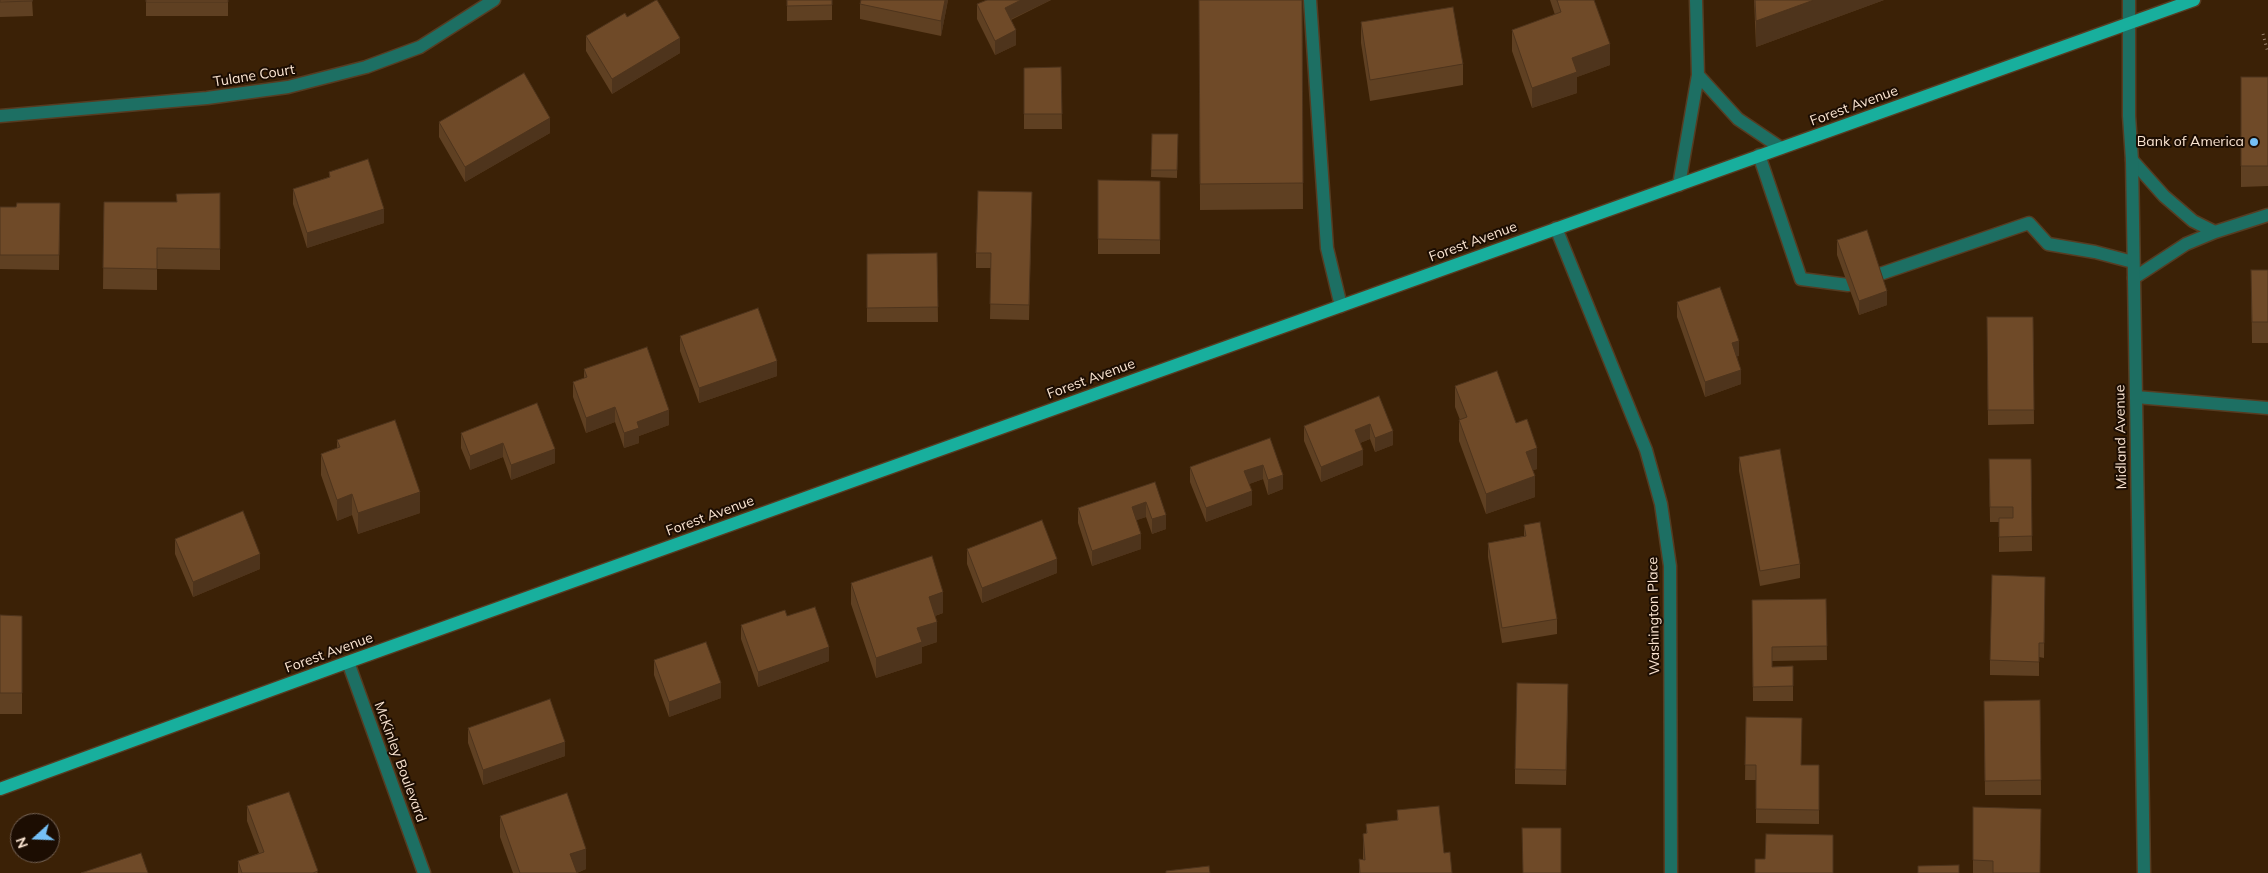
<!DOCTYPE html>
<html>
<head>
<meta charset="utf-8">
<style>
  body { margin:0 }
  #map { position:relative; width:2268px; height:873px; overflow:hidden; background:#3b2106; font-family:Mulish,sans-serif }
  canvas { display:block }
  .north { position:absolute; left:10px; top:813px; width:50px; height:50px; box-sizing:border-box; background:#1c0d02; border:1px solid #756355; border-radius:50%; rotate:250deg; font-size:14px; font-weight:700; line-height:20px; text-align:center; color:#fae4d1 }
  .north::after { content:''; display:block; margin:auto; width:18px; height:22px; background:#75c0f6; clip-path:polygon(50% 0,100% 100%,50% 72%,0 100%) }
</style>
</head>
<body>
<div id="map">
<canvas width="2268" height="873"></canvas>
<div class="north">N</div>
</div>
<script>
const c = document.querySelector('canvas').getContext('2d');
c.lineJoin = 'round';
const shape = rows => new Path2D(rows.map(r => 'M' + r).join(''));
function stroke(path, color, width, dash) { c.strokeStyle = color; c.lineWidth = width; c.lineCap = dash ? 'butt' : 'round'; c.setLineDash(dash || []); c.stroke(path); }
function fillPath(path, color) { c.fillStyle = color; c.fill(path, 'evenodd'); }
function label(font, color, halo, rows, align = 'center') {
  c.font = font + ' Mulish,sans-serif'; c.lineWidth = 4; c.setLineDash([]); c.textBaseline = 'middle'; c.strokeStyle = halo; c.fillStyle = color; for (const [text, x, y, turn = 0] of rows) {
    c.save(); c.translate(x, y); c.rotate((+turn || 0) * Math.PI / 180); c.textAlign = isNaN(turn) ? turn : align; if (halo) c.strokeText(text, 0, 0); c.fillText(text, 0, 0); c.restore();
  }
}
const path = shape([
  [2263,34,2268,53]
]);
const service = shape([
  [1310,0,1327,248,1341,306],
  [1698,75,1738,119,1781,148],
  [1759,155,1801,279,1848,285,2029,223,2048,244,2095,252,2133,262],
  [2132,160,2164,196,2193,221,2215,232],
  [1679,185,1698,75,1696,0],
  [2134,278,2186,244,2215,232,2268,215],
  [2136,397,2268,408]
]);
const minor = shape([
  [0,116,207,98,288,87,366,67,420,47,494,0],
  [1556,228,1646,450,1661,504,1670,566,1671,873],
  [348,662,424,873]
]);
const tertiary = shape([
  [2129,0,2129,116,2132,160,2144,873]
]);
const primary = shape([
  [0,789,348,662,2194,0]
]);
const wall = shape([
  [0,0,32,0,33,16,0,17],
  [146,0,228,0,228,16,146,16],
  [787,0,832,0,832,20,787,21],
  [948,0,941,36,860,19,860,4],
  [987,0,1051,0,1011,20,1016,45,995,55,977,19,977,4],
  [1199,0,1302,0,1303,209,1200,210],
  [1550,0,1594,0,1610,65,1577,77,1577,93,1532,108,1512,51,1512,30,1555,15],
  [1754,0,1884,0,1756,47],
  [627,17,680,53,612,94,586,51,586,36],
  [1361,22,1463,64,1463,85,1370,101,1361,43],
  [1061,67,1062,129,1024,129,1024,68],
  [2241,77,2268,77,2268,186,2241,187],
  [439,122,550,133,465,182,439,137],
  [1152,134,1178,134,1177,178,1151,177],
  [329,172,384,223,307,248,293,204,293,189,329,177],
  [1098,180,1160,181,1160,254,1098,254],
  [1032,192,1029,320,990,319,991,268,976,268,976,253],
  [220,193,220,270,157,269,157,290,103,289,104,202,176,202],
  [60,203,59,270,0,269,0,207,16,207],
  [1837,240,1887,305,1859,315,1837,255],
  [937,253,938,322,867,322,867,254],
  [2251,270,2268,270,2268,343,2252,343],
  [1677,302,1739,356,1737,356,1741,384,1705,397,1677,317],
  [1987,317,2033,317,2034,424,1988,425],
  [680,336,777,376,699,403,680,351],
  [584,369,669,425,639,436,639,443,624,448,615,422,586,433,573,397,573,382,584,378],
  [1455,386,1516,423,1537,469,1533,470,1535,497,1486,514,1459,441,1459,420,1460,420,1455,407],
  [1379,396,1393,445,1375,452,1370,439,1360,443,1363,465,1321,482,1304,441,1304,426],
  [537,403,555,463,511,480,503,457,470,470,461,448,461,433],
  [1270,438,1283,489,1268,495,1263,479,1249,484,1252,505,1206,522,1190,482,1190,467],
  [337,440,420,513,358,534,352,515,337,521,321,475,321,454,337,448],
  [1739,457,1800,564,1800,578,1760,586,1739,471],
  [1989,459,2031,459,2032,551,1999,552,1999,522,1990,522],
  [1155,482,1166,529,1152,534,1146,517,1136,520,1141,549,1092,566,1078,523,1078,508],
  [1524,525,1557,619,1557,634,1502,643,1488,557,1488,543,1524,536],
  [175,539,260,569,193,597,175,554],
  [967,549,1057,573,982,603,967,564],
  [2045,577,2044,658,2039,657,2039,676,1990,675,1990,660],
  [851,583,943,613,935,616,937,642,922,647,922,663,876,678,851,604],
  [1826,599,1827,660,1772,661,1772,667,1793,666,1793,701,1753,701,1752,600],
  [0,615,22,616,22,714,0,714],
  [787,616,829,661,758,687,741,639,741,625],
  [654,660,721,698,669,717,654,675],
  [1568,699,1566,785,1515,784,1515,769],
  [2040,700,2041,795,1985,795,1984,701],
  [1746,717,1801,765,1819,765,1819,824,1756,823,1756,780,1745,780],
  [468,728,565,756,483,785,468,743],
  [247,806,318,873,238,873,238,861,259,853,247,821],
  [1973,807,2040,873,1973,873],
  [1397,810,1444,853,1452,873,1359,873,1359,859,1363,860,1363,834,1366,833,1366,824,1397,820],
  [500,816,586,869,577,873,513,873,500,837]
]);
const shadedWall = shape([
  [945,0,948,0,941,36,941,21],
  [1021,0,1051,0,1005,22,1005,8],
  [1814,0,1884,0,1756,47,1756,21],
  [1016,30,1016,45,995,55,995,41],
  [680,38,680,53,612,94,612,79],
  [1610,44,1610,65,1577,77,1577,93,1532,108,1532,88,1572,58],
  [550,118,550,133,465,182,465,167],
  [384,209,384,223,307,248,307,233],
  [1887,291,1887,305,1859,315,1859,301],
  [1739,341,1739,356,1732,358,1732,343],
  [777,361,777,376,699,403,699,388],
  [1741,370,1741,384,1705,397,1705,382],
  [615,407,615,422,586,433,586,418],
  [669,410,669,425,639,436,639,443,624,448,624,433,637,422],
  [1370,424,1370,439,1355,445,1355,430],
  [1393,431,1393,445,1375,452,1375,438],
  [503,443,503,457,470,470,470,456],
  [1537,448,1537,469,1526,472,1526,452],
  [555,449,555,463,511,480,511,465],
  [1363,450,1363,465,1321,482,1321,467],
  [1263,465,1263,479,1244,486,1244,471],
  [1283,475,1283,489,1268,495,1268,480],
  [1535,476,1535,497,1486,514,1486,494],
  [1252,491,1252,505,1206,522,1206,508],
  [420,492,420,513,358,534,358,513],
  [352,494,352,515,337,521,337,500],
  [1146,502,1146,517,1132,522,1132,507],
  [1166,515,1166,529,1152,534,1152,519],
  [1141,534,1141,549,1092,566,1092,551],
  [260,554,260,569,193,597,193,582],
  [1057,559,1057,573,982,603,982,588],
  [943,592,943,613,929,618,929,597],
  [937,622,937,642,922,647,922,663,876,678,876,658,917,628],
  [829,647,829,661,758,687,758,672],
  [721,683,721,698,669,717,669,702],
  [565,742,565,756,483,785,483,770],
  [586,849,586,869,576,873,570,854]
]);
const building = shape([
  [0,0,32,0,33,1,0,2,0,0],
  [146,0,228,0,228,2,146,2,146,0],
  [656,0,657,0,680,38,612,79,586,36,625,13,627,17,656,0],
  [787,0,832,0,832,5,787,6,787,0],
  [861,0,945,0,941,21,860,4,861,0],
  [987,0,1021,0,1005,8,1016,30,995,41,977,4,987,0],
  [1199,0,1302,0,1303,183,1200,184,1199,0],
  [1557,0,1594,0,1610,44,1572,58,1577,72,1532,88,1512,30,1561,12,1557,0],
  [1755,0,1814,0,1756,21,1755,0],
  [1453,7,1463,64,1370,80,1361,22,1453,7],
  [1061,67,1062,114,1024,114,1024,68,1061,67],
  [524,73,550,118,465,167,439,122,524,73],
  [2241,77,2268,77,2268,166,2241,166,2241,77],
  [1152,134,1178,134,1177,170,1151,170,1152,134],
  [368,159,384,209,307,233,293,189,330,177,329,172,368,159],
  [1098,180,1160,181,1160,240,1098,239,1098,180],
  [978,191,1032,192,1029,305,990,304,991,253,976,253,978,191],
  [220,193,220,249,157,248,157,269,103,268,104,202,177,202,176,194,220,193],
  [17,203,60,203,59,255,0,255,0,207,16,207,17,203],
  [1867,230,1887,291,1859,301,1837,240,1867,230],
  [937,253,938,307,867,308,867,254,937,253],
  [2251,270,2268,270,2268,322,2252,322,2251,270],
  [1720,287,1739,341,1732,343,1741,370,1705,382,1677,302,1720,287],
  [758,308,777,361,699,388,680,336,758,308],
  [1987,317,2033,317,2034,410,1988,410,1987,317],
  [647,347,669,410,637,422,639,428,624,433,615,407,586,418,573,382,587,377,584,369,647,347],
  [1497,371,1516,423,1527,419,1537,448,1526,452,1535,476,1486,494,1459,420,1467,417,1455,386,1497,371],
  [1379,396,1393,431,1375,438,1370,424,1355,430,1363,450,1321,467,1304,426,1379,396],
  [537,403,555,449,511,465,503,443,470,456,461,433,537,403],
  [395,420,420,492,358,513,352,494,337,500,321,454,340,447,337,440,395,420],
  [1270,438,1283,475,1268,480,1263,465,1244,471,1252,491,1206,508,1190,467,1270,438],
  [1780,449,1800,564,1760,571,1739,457,1780,449],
  [1989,459,2031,459,2032,536,1999,537,1999,518,2013,518,2013,507,1990,507,1989,459],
  [1155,482,1166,515,1152,519,1146,502,1132,507,1141,534,1092,551,1078,508,1155,482],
  [243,511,260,554,193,582,175,539,243,511],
  [1042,520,1057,559,982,588,967,549,1042,520],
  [1540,522,1557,619,1502,628,1488,543,1526,536,1524,525,1540,522],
  [932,556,943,592,929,597,937,622,917,628,922,642,876,658,851,583,932,556],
  [1992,575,2045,577,2044,643,2039,643,2039,662,1990,660,1992,575],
  [1826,599,1827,646,1772,647,1772,667,1793,666,1793,686,1753,687,1752,600,1826,599],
  [815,607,829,647,758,672,741,625,785,610,787,616,815,607],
  [0,615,22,616,22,693,0,693,0,615],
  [706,642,721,683,669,702,654,660,706,642],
  [1517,683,1568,684,1566,770,1515,769,1517,683],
  [550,699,565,742,483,770,468,728,550,699],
  [2040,700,2041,780,1985,781,1984,701,2040,700],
  [1746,717,1802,718,1801,765,1819,765,1819,810,1756,809,1756,765,1745,765,1746,717],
  [289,792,318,871,313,873,242,873,238,861,264,852,247,806,289,792],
  [567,793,586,849,570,854,577,873,520,873,500,816,567,793],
  [1439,806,1444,853,1450,852,1452,873,1360,873,1359,859,1365,860,1363,834,1367,833,1366,824,1398,820,1397,810,1439,806],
  [1973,807,2041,809,2040,873,1993,873,1993,861,1973,860,1973,807],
  [1522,828,1561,828,1561,873,1523,873,1522,828],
  [1766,834,1833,835,1833,873,1755,873,1755,859,1765,859,1766,834],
  [141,853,148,873,81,873,141,853],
  [1959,865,1959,873,1918,873,1918,866,1959,865],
  [1209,866,1210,873,1166,873,1166,871,1209,866]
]);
const markers = [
  [2254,142,5,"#75c0f6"]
];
const streetNames = [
  ["Tulane Court",254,76,-9],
  ["Forest Avenue",1854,106,-20],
  ["Forest Avenue",1473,242,-20],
  ["Forest Avenue",1091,379,-20],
  ["Midland Avenue",2121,437,-91],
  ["Forest Avenue",710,516,-20],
  ["Washington Place",1654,616,-91],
  ["Forest Avenue",329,653,-20],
  ["McKinley Boulevard",400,762,70]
];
const poiNames = [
  ["Bank of America",2244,142]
];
stroke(service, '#563c22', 15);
stroke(minor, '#563c22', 15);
stroke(tertiary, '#563c22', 15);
stroke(primary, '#563c22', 15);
stroke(path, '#9e8670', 3, [1, 4]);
stroke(service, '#1d6f63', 12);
stroke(minor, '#1d6f63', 12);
stroke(tertiary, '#1d6f63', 12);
stroke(primary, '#18af9d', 12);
fillPath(wall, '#5f4022');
fillPath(shadedWall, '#4e341c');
fillPath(building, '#6f4a28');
stroke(building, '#4e341c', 1);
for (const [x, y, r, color] of markers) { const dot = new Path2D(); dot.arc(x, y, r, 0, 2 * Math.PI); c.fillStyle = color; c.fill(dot); stroke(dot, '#1c0d02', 2); }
label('14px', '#fae4d1', '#1c0d02', streetNames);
label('14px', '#fae4d1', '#1c0d02', poiNames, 'right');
</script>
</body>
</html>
